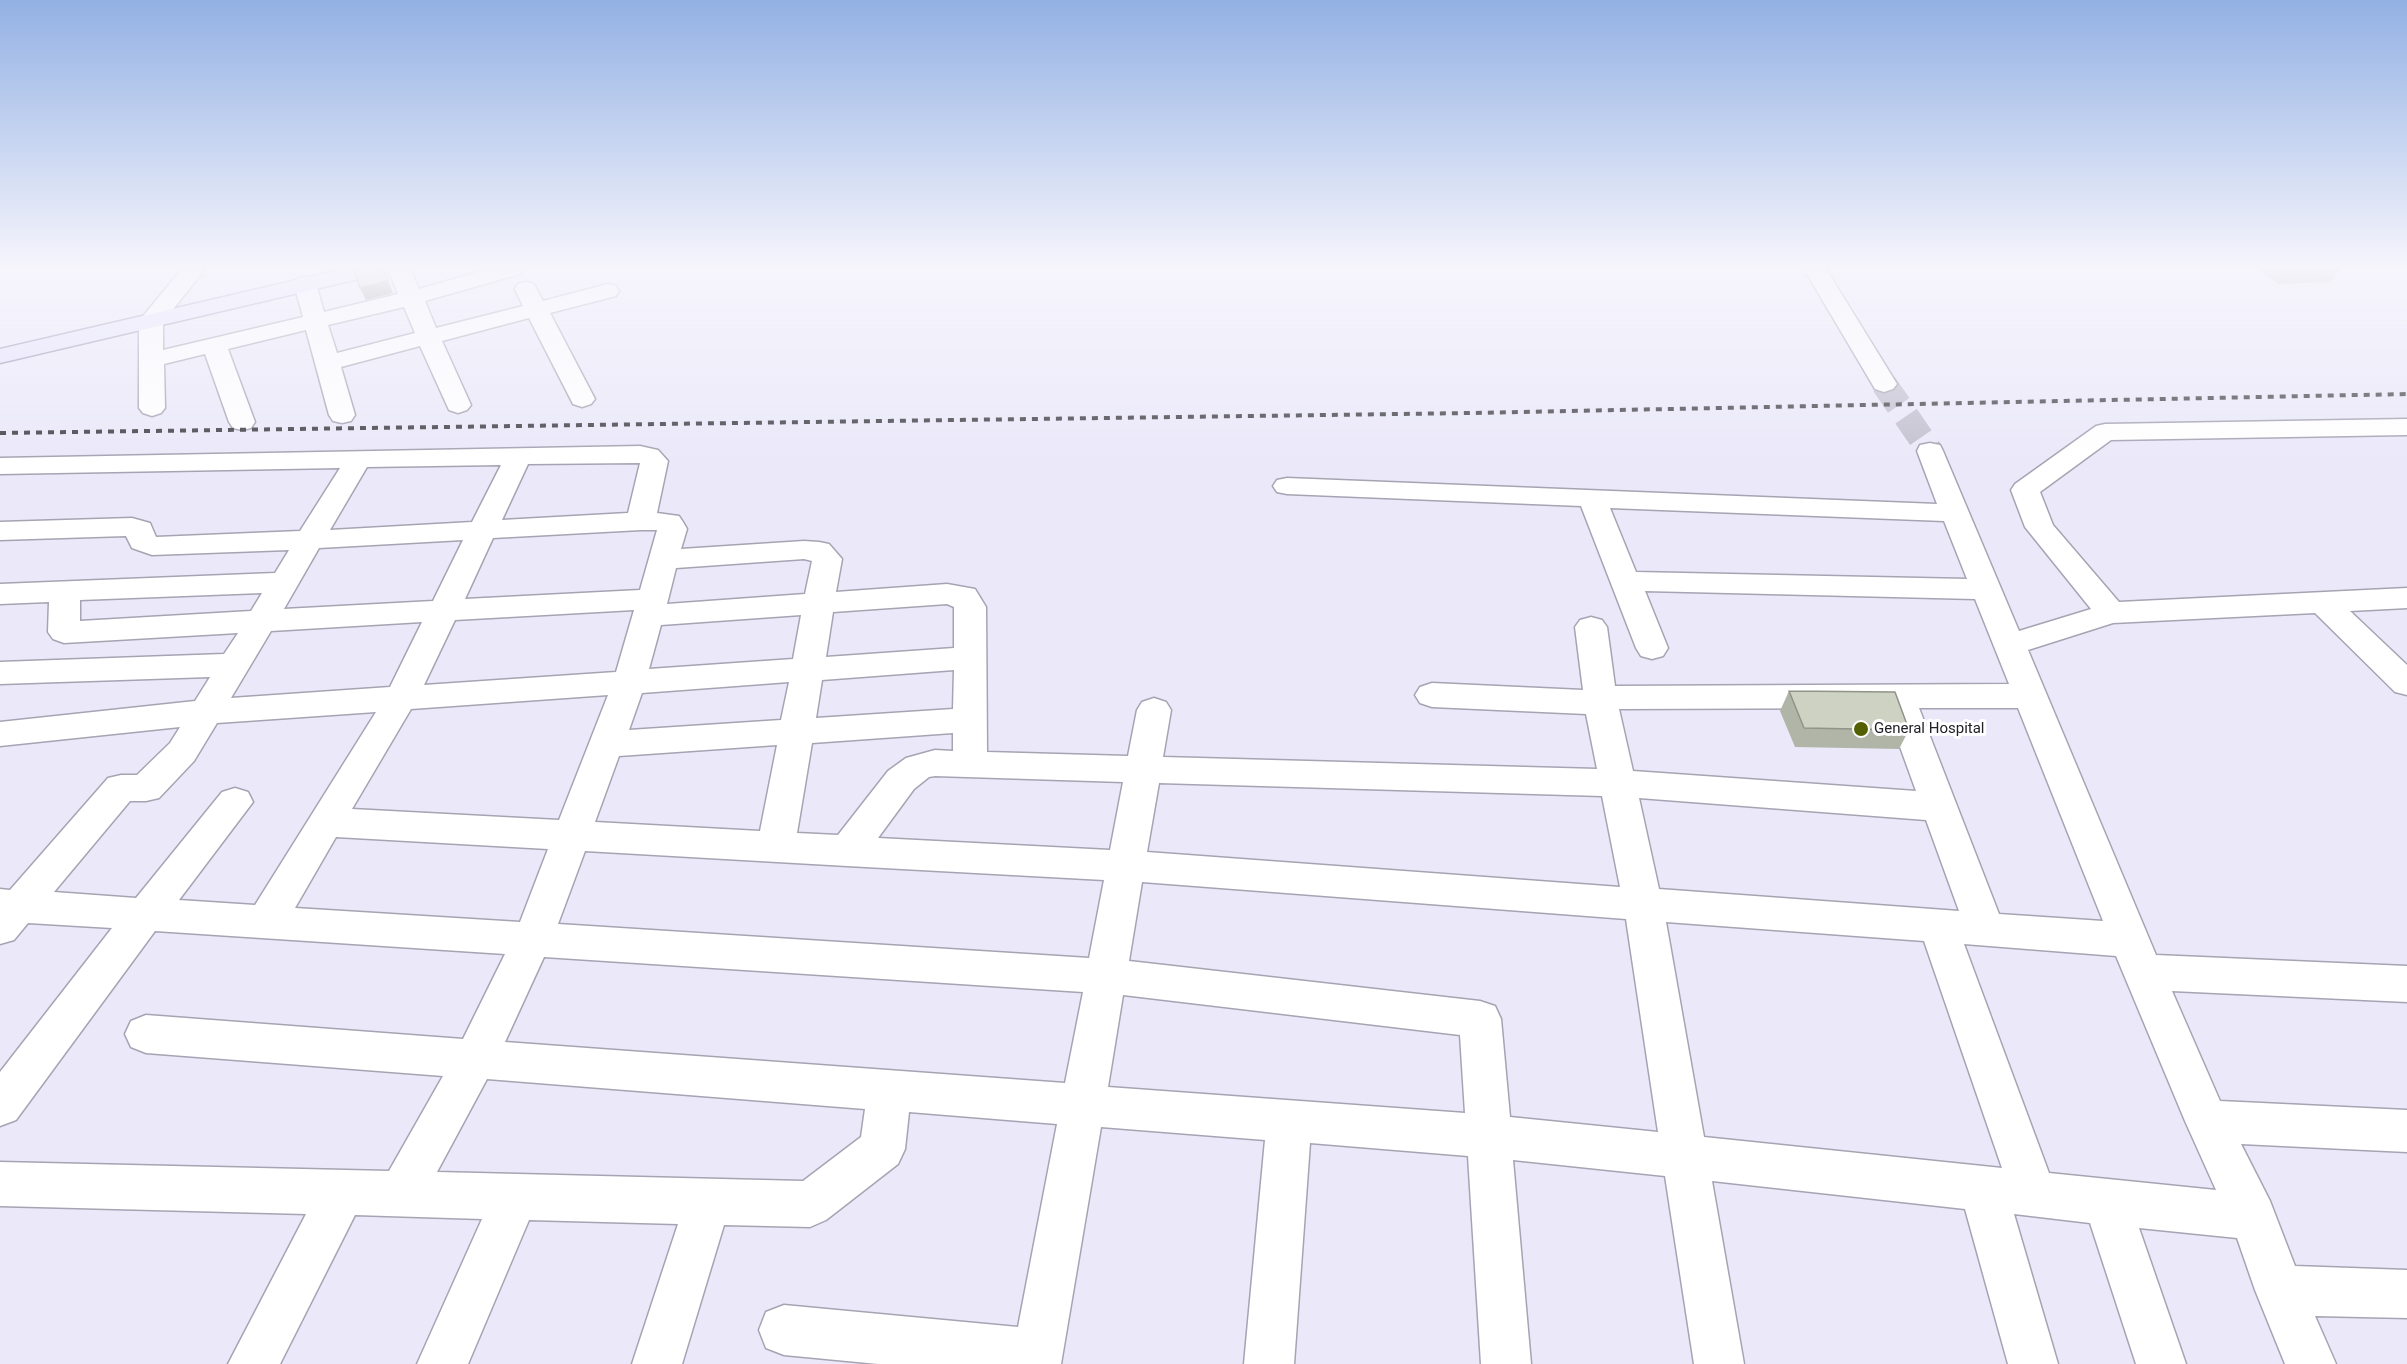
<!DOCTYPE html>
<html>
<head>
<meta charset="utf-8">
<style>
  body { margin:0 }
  canvas { display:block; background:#ebe9f9 }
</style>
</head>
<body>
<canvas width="2407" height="1364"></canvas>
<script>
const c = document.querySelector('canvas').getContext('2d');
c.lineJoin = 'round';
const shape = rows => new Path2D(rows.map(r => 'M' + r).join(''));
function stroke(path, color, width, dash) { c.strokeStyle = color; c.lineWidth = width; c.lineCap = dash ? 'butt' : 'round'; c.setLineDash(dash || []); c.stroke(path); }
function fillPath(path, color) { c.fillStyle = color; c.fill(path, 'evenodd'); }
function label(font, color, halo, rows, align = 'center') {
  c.font = font + ' Roboto,sans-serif'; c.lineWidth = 6; c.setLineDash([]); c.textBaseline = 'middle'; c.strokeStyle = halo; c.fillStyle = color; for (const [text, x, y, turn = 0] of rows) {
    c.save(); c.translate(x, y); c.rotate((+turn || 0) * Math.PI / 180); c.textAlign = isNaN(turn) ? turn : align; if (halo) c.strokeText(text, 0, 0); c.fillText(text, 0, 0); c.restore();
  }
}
const minorTunnel = shape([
  [1884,384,1930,451]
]);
const minor = shape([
  [182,269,205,269,163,322,163,350,303,317,294,284,297,279,305,277,313,279,316,284,324,312,398,294,388,269,410,269,419,289,489,269,523,269,520,274,425,301,436,328,523,306,515,289,518,284,526,282,534,284,543,301,608,284,616,286,619,291,616,296,550,313,595,399,591,404,582,407,573,404,529,318,442,341,471,405,467,410,458,413,449,410,420,346,341,367,355,415,351,421,342,423,333,421,329,415,306,330,228,349,255,422,251,428,242,430,233,428,229,422,205,354,164,364,165,408,161,413,152,416,143,413,139,408,139,321,182,269],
  [404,307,415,333,337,353,328,325,404,307],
  [1804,269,1826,269,1897,384,1893,389,1884,392,1875,389,1804,269],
  [2407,419,2407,435,2111,440,2040,492,2053,525,2119,602,2407,588,2407,608,2350,611,2407,665,2407,695,2395,692,2315,613,2113,623,2028,650,2156,955,2407,966,2407,1002,2172,991,2220,1101,2407,1110,2407,1152,2241,1144,2270,1201,2295,1266,2407,1270,2407,1318,2315,1316,2336,1364,2285,1364,2255,1290,2237,1238,2139,1228,2186,1364,2136,1364,2090,1223,2014,1214,2058,1364,2008,1364,1965,1209,1712,1181,1744,1364,1694,1364,1665,1176,1513,1160,1531,1364,1481,1364,1468,1156,1310,1143,1294,1364,1244,1364,1265,1140,1101,1127,1061,1364,878,1364,784,1355,766,1348,759,1330,766,1312,784,1305,1018,1327,1057,1124,909,1112,905,1149,898,1164,826,1220,810,1227,724,1225,682,1364,632,1364,678,1224,529,1220,468,1364,417,1364,482,1219,355,1215,280,1364,228,1364,306,1214,0,1206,0,1162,389,1171,443,1076,146,1053,131,1047,125,1034,131,1021,146,1015,463,1039,505,954,155,931,16,1120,0,1126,0,1072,112,928,28,923,14,940,0,944,0,889,10,890,108,778,121,775,137,775,170,743,180,727,0,746,0,722,195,701,210,677,0,684,0,662,224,654,238,633,64,643,53,639,48,632,49,602,0,604,0,584,275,573,289,550,152,555,132,548,126,536,0,540,0,522,132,518,150,523,156,537,300,531,340,468,0,474,0,458,640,446,658,450,668,461,657,513,679,516,683,522,687,529,681,549,804,541,819,542,829,544,842,559,836,592,947,584,975,589,986,607,987,752,1128,756,1137,710,1142,702,1154,698,1166,702,1171,710,1163,757,1597,769,1586,714,1432,707,1420,703,1415,695,1420,687,1432,683,1583,690,1575,627,1580,620,1591,617,1602,620,1607,627,1615,686,2009,684,1975,599,1645,591,1668,648,1663,656,1652,659,1641,656,1636,648,1581,506,1287,494,1277,492,1273,486,1277,480,1287,478,1937,504,1917,451,1920,445,1930,443,1940,445,1943,451,2019,631,2091,609,2025,527,2011,490,2015,484,2096,426,2105,424,2407,419],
  [640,463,628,513,502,520,528,464,640,463],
  [501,465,472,522,330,530,367,467,501,465],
  [1610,508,1944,521,1967,579,1636,572,1610,508],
  [641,530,657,530,640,590,465,599,493,538,641,530],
  [463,540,433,601,284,609,319,548,463,540],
  [804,559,812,561,805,594,667,604,676,568,804,559],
  [262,593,251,611,80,621,80,600,262,593],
  [947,604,954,607,954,648,826,657,833,612,947,604],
  [634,610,616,672,424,685,455,620,634,610],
  [801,615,793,659,649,669,661,625,801,615],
  [422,622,390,687,231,698,271,631,422,622],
  [954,670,953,709,816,718,822,680,954,670],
  [789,682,781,720,629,730,642,693,789,682],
  [608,695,559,820,352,809,411,709,608,695],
  [1886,708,1916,791,1633,771,1619,709,1886,708],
  [1919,708,2018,708,2103,921,1999,914,1919,708],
  [376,712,255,905,179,900,253,802,248,792,235,788,222,792,136,898,54,892,130,801,146,801,159,798,194,761,217,723,376,712],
  [953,733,953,751,935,750,906,758,888,771,838,835,797,833,812,743,953,733],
  [777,745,760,831,595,822,619,756,777,745],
  [935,776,1123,782,1110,850,878,838,914,789,929,777,935,776],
  [1159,783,1602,796,1620,887,1147,852,1159,783],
  [1639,798,1926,820,1959,911,1659,889,1639,798],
  [336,837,548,849,520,922,295,908,336,837],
  [585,851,847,866,1104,880,1089,958,558,924,585,851],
  [1142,882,1626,919,1658,1132,1510,1117,1501,1019,1495,1006,1480,1001,1129,961,1142,882],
  [1666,922,1924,941,2002,1168,1704,1137,1666,922],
  [1964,944,2116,956,2185,1121,2216,1190,2049,1173,1964,944],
  [544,957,1083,992,1065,1083,505,1042,544,957],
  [1123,995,1460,1035,1465,1113,1108,1087,1123,995],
  [487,1079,865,1109,861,1137,803,1181,437,1172,487,1079]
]);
const major = shape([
  [344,269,382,269,379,274,371,276,0,363,0,349,344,269]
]);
const rail = shape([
  [0,433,1471,413,2407,394]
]);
const wall = shape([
  [2257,269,2335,269,2338,271,2331,282,2278,284],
  [1789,691,1909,730,1899,749,1795,747,1780,711]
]);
const shadedWall = shape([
  [383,269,393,293,366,300,360,288]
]);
const building = shape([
  [358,269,383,269,388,281,360,288,354,270,358,269],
  [2280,269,2335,269,2338,271,2285,272,2280,269],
  [1789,691,1895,692,1909,730,1804,728,1789,691]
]);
const markers = [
  [1861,729,8,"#535f00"]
];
const poiNames = [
  ["General Hospital",1874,729]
];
stroke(minorTunnel, '#c3c1cf', 26, [26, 13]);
stroke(minor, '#a6a4b3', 3);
stroke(major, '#9793b0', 3);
fillPath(minor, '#fff');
fillPath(major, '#e6e3fc');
stroke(rail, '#424148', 4, [6, 6]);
fillPath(wall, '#b1b5a7');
fillPath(shadedWall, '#909388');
fillPath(building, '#ced2c2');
stroke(building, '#909388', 1.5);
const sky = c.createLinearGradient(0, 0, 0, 460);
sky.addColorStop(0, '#93b1e4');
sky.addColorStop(0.58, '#f6f5fc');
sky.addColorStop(1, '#f6f5fc00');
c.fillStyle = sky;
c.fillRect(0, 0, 2407, 460);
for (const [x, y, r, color] of markers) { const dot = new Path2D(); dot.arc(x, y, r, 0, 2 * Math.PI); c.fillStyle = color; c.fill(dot); stroke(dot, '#fff', 2); }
label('15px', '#222127', '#fff', poiNames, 'left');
</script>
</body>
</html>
